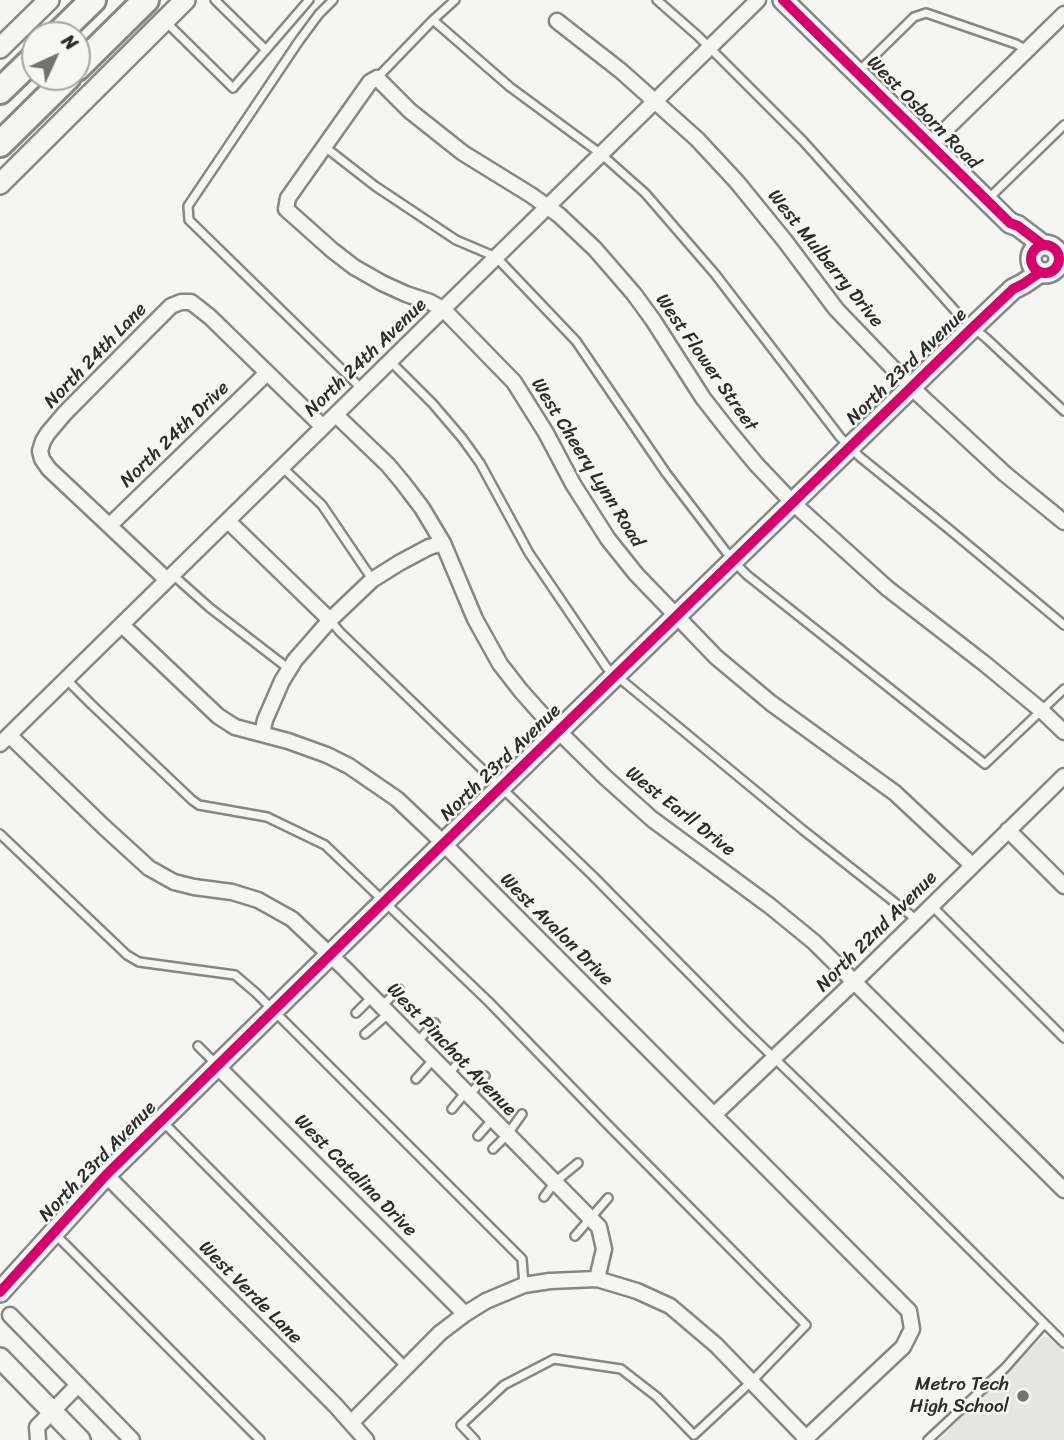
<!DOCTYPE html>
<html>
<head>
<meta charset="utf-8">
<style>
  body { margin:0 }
  #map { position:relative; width:1064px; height:1440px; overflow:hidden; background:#f5f5f3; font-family:Sriracha,sans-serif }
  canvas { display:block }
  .north { position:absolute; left:21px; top:21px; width:70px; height:70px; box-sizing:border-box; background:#f6f6f2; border:2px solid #a5a5a2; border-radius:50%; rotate:45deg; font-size:19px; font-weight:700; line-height:28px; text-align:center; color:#2b2b2b }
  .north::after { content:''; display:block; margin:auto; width:24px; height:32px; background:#727271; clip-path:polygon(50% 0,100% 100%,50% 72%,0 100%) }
</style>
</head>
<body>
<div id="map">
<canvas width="1064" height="1440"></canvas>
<div class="north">N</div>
</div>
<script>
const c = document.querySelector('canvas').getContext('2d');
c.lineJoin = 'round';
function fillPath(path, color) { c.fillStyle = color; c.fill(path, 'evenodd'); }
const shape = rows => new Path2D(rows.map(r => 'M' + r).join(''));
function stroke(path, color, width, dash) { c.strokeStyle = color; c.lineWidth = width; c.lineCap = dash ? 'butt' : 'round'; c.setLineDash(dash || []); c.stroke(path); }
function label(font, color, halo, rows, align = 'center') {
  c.font = font + ' Sriracha,sans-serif'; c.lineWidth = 5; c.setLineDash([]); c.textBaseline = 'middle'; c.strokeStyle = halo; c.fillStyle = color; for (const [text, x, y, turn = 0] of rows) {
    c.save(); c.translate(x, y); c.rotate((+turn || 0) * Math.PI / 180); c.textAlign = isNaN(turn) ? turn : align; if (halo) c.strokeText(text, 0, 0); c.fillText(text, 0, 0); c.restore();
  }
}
const built = shape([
  [1043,1337,1049,1337,1064,1352,1064,1440,938,1440]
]);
const green = shape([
  [1043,1374,1064,1395,1064,1440,978,1440]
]);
const lane = shape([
  [215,0,266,50],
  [333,0,319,14,299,41,188,206,189,220,362,389],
  [657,0,698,36,803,141,960,316,987,339,1064,411],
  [433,20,510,87,601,154,645,193,715,274,840,437,860,457,950,530,1064,625],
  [165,21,233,88,309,0],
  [858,72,914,17,926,13,1016,44,1027,50],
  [377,78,433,20,455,0],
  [325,147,375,186,456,240,496,257,576,341,666,473,733,561,747,575,985,764,1064,689],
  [987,200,1064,125],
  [390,361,433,404,462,438,480,463,529,553,607,668,803,830,917,920],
  [282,467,322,505,372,579],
  [173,575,210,608,289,669],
  [330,620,340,632,593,876,740,1025,894,1174,1064,1343],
  [67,680,91,704,192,800,199,805,267,817,325,845,489,1002,608,1125,806,1325,752,1381,694,1435,657,1397,621,1369,554,1359,504,1385,461,1425,475,1440],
  [0,834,127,955,139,962,235,975,256,993,522,1259,524,1285],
  [932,906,1064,1038],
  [382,1006,399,989],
  [356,1013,372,997],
  [365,1034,388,1014],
  [417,1042,435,1023],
  [198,1046,217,1065],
  [449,1075,460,1059],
  [416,1079,433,1060],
  [469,1096,485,1076],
  [452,1109,465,1093],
  [163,1122,406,1367],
  [478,1136,492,1120],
  [493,1149,507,1135,522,1114],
  [544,1197,555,1182,578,1163],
  [54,1233,260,1440],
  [575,1236,608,1198],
  [928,1440,1005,1368,1044,1324]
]);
const street = shape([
  [557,21,621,71,697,139,737,182,785,241,836,309,911,387,1005,474,1064,522],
  [930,145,1064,14],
  [336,415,388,465,403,483,422,508,443,543,475,619,500,664,521,691,545,718,605,777,652,819,770,906,814,942,1064,1190],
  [228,521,330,620],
  [110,525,267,373],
  [167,580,49,469,42,459,40,451,43,441,48,433,65,413,145,332,171,306,181,302,191,302,210,317,323,427],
  [122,625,218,716,235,727,288,741,327,755,349,766,397,799,434,834,909,1311,912,1329,903,1347,804,1440],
  [262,734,265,720,282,681,295,660,330,620,372,580,399,563,429,547,443,543],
  [9,735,104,827,149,868,174,882,194,887,232,892,258,900,292,919,345,969,599,1227,604,1249,597,1279,637,1291,670,1306,716,1345,806,1438],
  [0,744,758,0],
  [1008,830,1064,886],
  [972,865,895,793,771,703,716,657,636,574,608,539,573,484,546,433,514,382,443,309,430,302,406,294,382,283,354,267,332,250,286,209,288,198,370,82,377,78,410,111,463,153,531,195,559,215,595,249,634,294,653,320,703,398,728,430,756,464,793,503,887,588,985,664,1042,711,1064,732],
  [217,1066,465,1314],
  [715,1114,855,981,1064,776],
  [106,1175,336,1406,366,1440],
  [10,1315,132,1440],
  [351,1423,440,1333,465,1314,486,1301,524,1285,550,1281,597,1279],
  [38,1440,37,1427,78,1385]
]);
const secondary = shape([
  [783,0,1010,223,1018,226,1043,245],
  [0,48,49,0],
  [0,184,185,0],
  '1031 259a14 14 0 1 1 28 0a14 14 0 1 1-28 0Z',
  [0,1292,106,1175,502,786,973,327,1013,289,1023,284,1039,273],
  [0,1358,80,1440]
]);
const highway = shape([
  [57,35,93,0],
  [77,68,146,0],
  [0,91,35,57],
  [0,144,68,77]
]);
const cycleway = shape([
  [783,0,1010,223,1018,226,1043,245],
  '1031 259a14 14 0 1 1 28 0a14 14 0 1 1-28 0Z',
  [0,1292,106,1175,502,786,973,327,1013,289,1023,284,1039,273]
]);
const markers = [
  [1023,1396,7,"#727271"]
];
const streetNames = [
  ["West Osborn Road",923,113,45],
  ["West Mulberry Drive",825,259,51],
  ["North 24th Lane",96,356,-46],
  ["North 24th Avenue",366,358,-44],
  ["West Flower Street",706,363,55],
  ["North 23rd Avenue",907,367,-44],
  ["North 24th Drive",175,435,-44],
  ["West Cheery Lynn Road",587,463,58],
  ["North 23rd Avenue",501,763,-44],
  ["West Earll Drive",680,812,38],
  ["West Avalon Drive",556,930,45],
  ["North 22nd Avenue",877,932,-45],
  ["West Pinchot Avenue",451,1050,46],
  ["North 23rd Avenue",98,1162,-46],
  ["West Catalina Drive",355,1176,45],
  ["West Verde Lane",250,1293,45]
];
const poiNames = [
  ["Metro Tech",1009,1385],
  ["High School",1009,1407]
];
fillPath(built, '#e5e5e2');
fillPath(green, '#e6e6e2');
stroke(lane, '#868685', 12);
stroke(street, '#868685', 19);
stroke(secondary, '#868685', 24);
stroke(highway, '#868685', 30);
stroke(lane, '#f5f5f3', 7);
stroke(street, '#f5f5f3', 14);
stroke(secondary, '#f5f5f3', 19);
stroke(highway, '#f5f5f3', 24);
stroke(cycleway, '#d6006c', 10);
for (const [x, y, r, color] of markers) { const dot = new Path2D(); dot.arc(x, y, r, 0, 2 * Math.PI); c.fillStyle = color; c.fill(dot); stroke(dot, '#f6f6f2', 2.5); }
label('19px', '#2b2b2b', '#f6f6f2', streetNames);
label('19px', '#2b2b2b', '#f6f6f2', poiNames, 'right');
</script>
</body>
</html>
